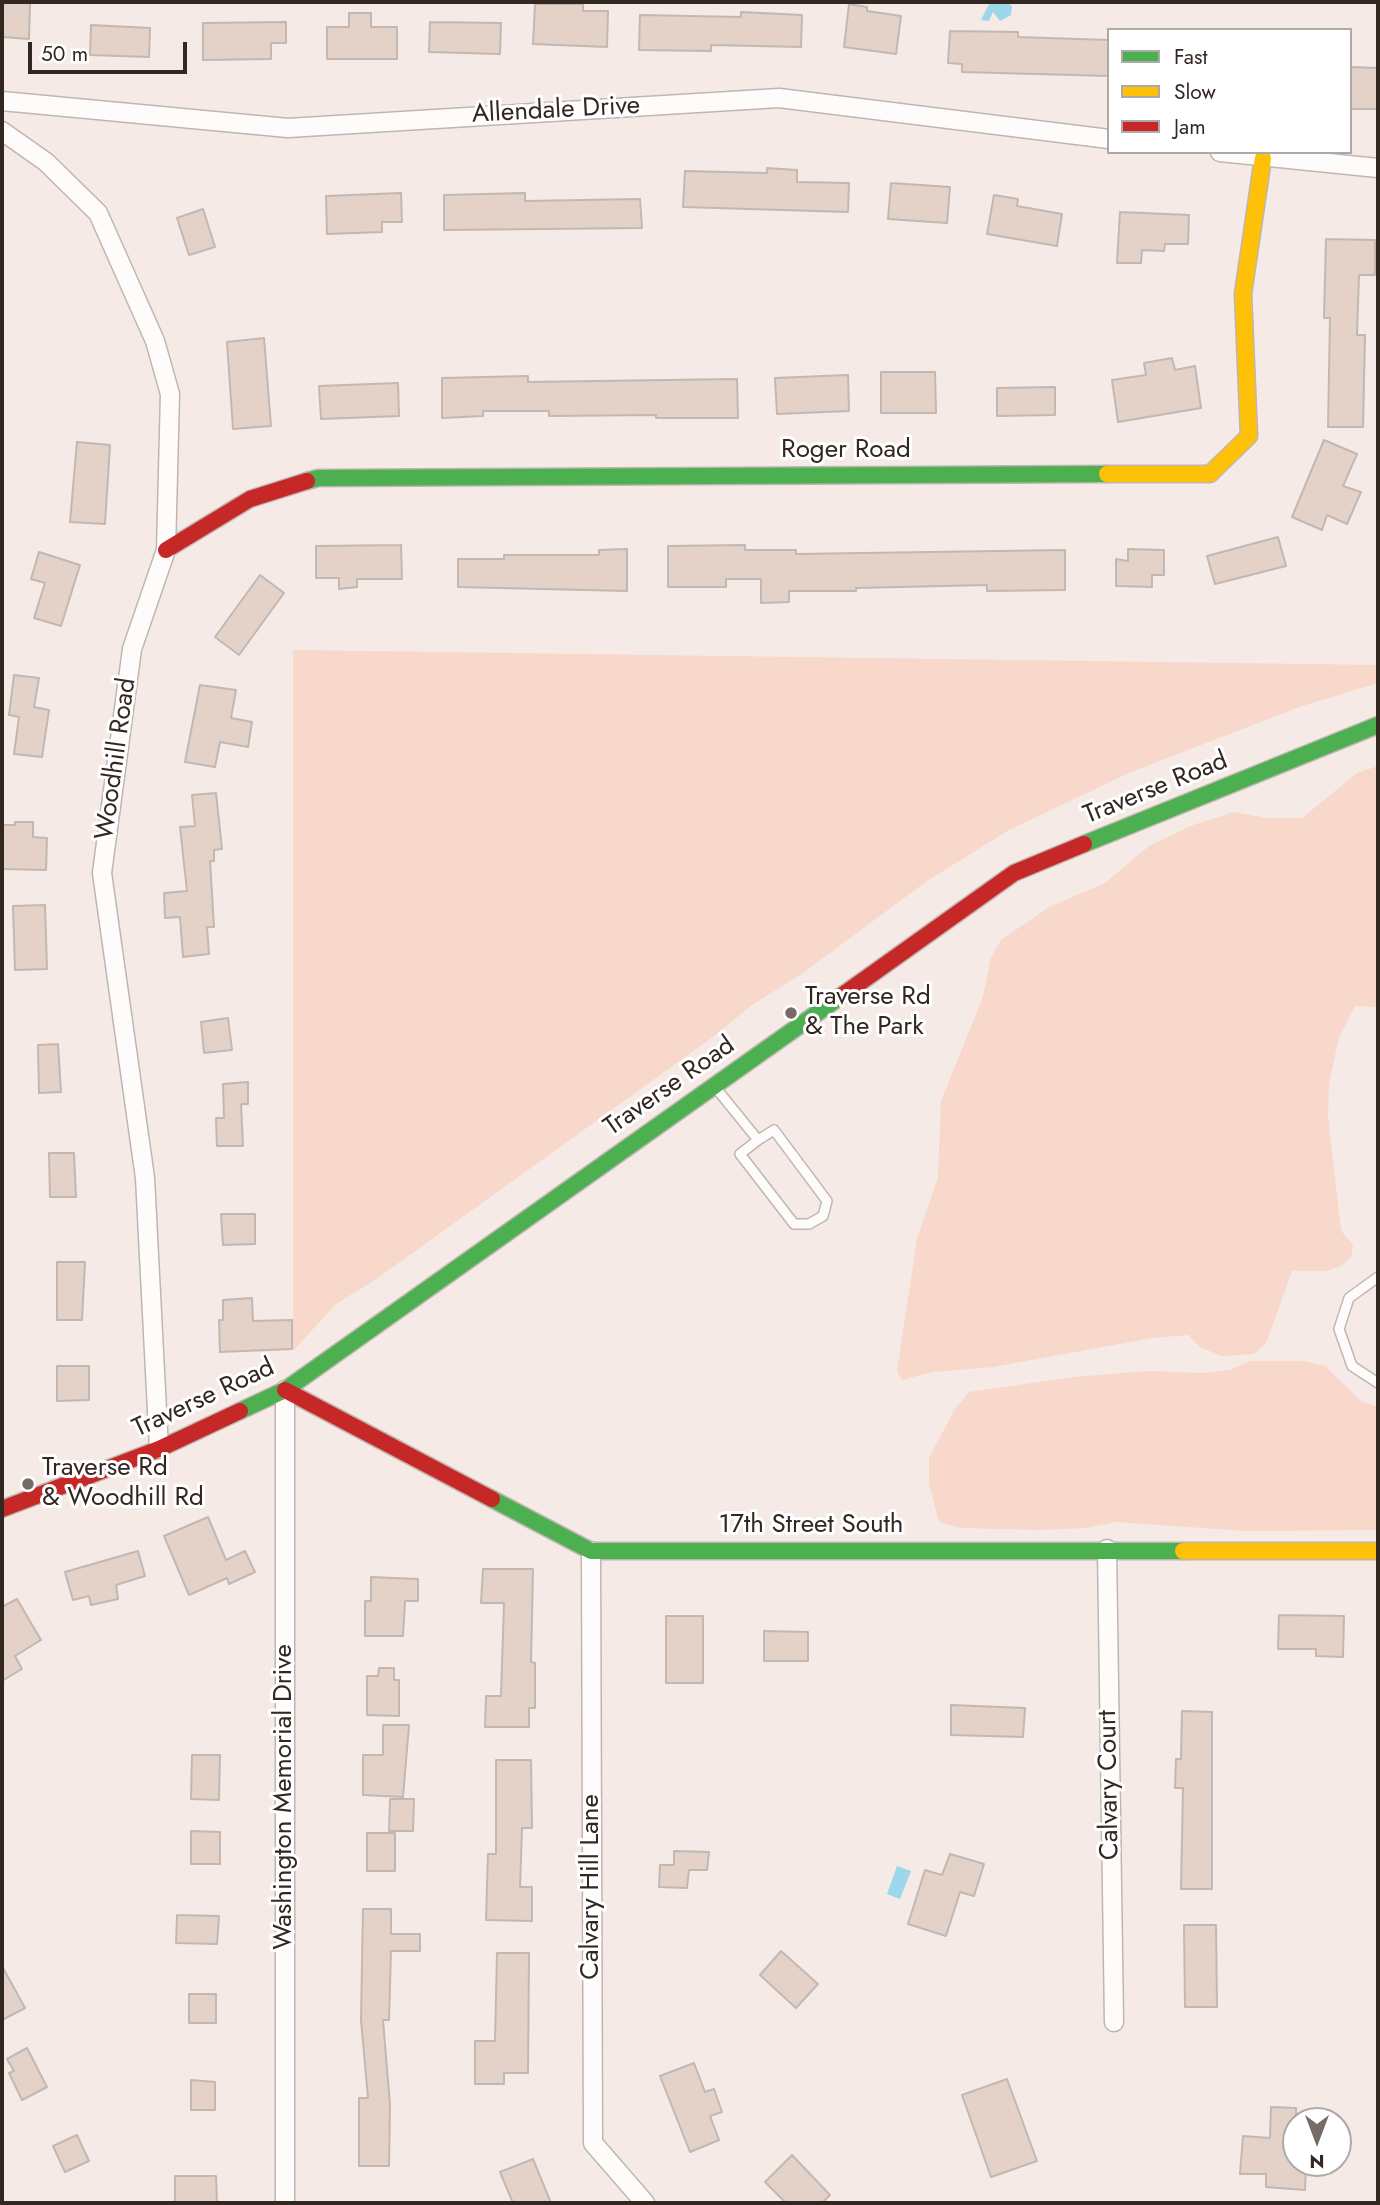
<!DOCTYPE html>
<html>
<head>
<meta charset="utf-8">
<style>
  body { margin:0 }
  #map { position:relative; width:1380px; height:2205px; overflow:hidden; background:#f5eae5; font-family:Jost,sans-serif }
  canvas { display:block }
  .frame { position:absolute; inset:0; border:4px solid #332721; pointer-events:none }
  .legend { position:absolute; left:1107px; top:28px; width:245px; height:126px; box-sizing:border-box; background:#fff; border:2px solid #ada9a6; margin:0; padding:9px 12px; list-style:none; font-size:21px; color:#332721 }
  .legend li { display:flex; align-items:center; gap:14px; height:35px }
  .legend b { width:35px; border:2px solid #ada9a6 }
  .north { position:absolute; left:1282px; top:2107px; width:70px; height:70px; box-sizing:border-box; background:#fff; border:2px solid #ada9a6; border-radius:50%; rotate:180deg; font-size:19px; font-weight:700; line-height:28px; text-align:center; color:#332721 }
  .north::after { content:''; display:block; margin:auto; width:24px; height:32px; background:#776b66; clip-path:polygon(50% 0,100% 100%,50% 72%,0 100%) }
  .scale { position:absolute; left:28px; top:42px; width:159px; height:32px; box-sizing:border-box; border:4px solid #332721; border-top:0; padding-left:9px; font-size:21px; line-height:24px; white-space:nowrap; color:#332721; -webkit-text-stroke:5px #fff; paint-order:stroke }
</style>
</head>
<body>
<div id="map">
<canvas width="1380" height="2205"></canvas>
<div class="frame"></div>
<ul class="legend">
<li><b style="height:9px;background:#4caf50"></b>Fast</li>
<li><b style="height:9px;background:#ffc107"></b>Slow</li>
<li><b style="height:9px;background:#c62828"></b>Jam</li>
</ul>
<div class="north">N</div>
<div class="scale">50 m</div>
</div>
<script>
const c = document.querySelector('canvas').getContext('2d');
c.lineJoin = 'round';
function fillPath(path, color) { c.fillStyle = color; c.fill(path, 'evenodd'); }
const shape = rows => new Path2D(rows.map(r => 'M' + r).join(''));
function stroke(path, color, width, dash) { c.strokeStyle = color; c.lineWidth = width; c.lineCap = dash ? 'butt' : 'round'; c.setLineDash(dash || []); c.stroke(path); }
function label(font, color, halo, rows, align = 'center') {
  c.font = font + ' Jost,sans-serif'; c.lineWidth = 6; c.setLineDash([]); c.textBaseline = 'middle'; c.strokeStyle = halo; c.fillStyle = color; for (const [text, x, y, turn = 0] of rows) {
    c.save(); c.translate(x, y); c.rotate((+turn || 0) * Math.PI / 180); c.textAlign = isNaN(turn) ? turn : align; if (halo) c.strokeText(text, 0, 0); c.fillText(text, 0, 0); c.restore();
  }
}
const green = shape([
  [293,650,1378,665,1378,683,1302,706,1131,772,1009,830,927,881,803,973,752,1005,713,1037,375,1280,336,1304,293,1351],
  [1378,766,1378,1007,1355,1006,1339,1037,1329,1083,1328,1117,1340,1221,1342,1232,1353,1245,1351,1257,1341,1266,1327,1271,1292,1271,1266,1343,1254,1354,1221,1356,1200,1347,1188,1335,1152,1338,993,1367,932,1372,902,1380,897,1371,917,1239,938,1177,941,1101,983,997,991,957,1001,940,1049,907,1105,883,1149,846,1193,825,1234,812,1266,818,1302,818,1357,773],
  [1250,1361,1303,1361,1325,1366,1361,1401,1378,1407,1378,1530,1245,1531,1116,1522,1086,1528,1039,1530,961,1528,939,1522,929,1484,929,1458,955,1409,969,1392,1074,1377,1148,1371,1202,1373,1230,1370]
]);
const water = shape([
  [990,2,1006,2,1012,6,1011,15,1000,21,993,12,989,21,981,20],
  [897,1866,911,1871,900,1899,887,1894]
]);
const building = shape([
  [2,2,30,2,29,39,2,37,2,2],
  [535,4,583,4,583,11,608,11,607,47,533,44,535,4],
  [849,4,867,7,867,11,901,16,896,54,844,47,849,4],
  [741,12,802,15,801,47,711,45,711,51,639,50,640,15,741,17,741,12],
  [349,13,371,13,371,27,397,27,397,59,327,59,327,27,349,27,349,13],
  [286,22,286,43,271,43,271,59,203,60,203,23,286,22],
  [430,22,501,23,500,54,429,52,430,22],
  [91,25,150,28,149,57,90,55,91,25],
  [950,31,1018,32,1018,37,1109,40,1109,76,962,72,962,64,948,63,950,31],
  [1350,67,1378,68,1378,109,1350,109,1350,67],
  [767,168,797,170,797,182,849,183,848,212,683,207,685,171,767,173,767,168],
  [891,183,950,187,947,223,888,219,891,183],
  [401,193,402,222,382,222,382,232,327,234,326,196,401,193],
  [525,193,525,201,640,199,642,228,444,230,444,195,525,193],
  [994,195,1018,199,1017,206,1062,214,1057,246,987,234,994,195],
  [203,209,215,247,189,255,177,218,203,209],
  [1120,212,1189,215,1188,244,1165,244,1164,251,1142,250,1141,263,1117,263,1120,212],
  [1326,239,1375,240,1375,275,1359,275,1357,335,1365,335,1363,427,1328,427,1330,318,1324,318,1326,239],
  [264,338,271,426,233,429,227,342,264,338],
  [1172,358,1175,370,1195,366,1201,408,1118,422,1112,380,1146,375,1144,363,1172,358],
  [881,372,935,372,936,413,881,413,881,372],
  [848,375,849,411,777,414,775,378,848,375],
  [528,376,528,382,737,379,738,418,656,418,656,415,549,416,549,411,483,411,483,416,442,418,442,378,528,376],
  [398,383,399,416,321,419,319,386,398,383],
  [1055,387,1055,415,997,416,997,388,1055,387],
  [1324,440,1357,454,1343,486,1361,492,1347,524,1327,515,1322,530,1292,517,1324,440],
  [77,442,110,445,105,524,70,522,77,442],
  [1278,537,1286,566,1215,584,1207,556,1278,537],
  [401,545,402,579,357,579,357,587,339,589,339,578,316,578,316,546,401,545],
  [745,545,745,550,796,550,796,554,1065,550,1065,590,987,591,987,585,856,588,856,591,789,591,789,602,761,603,761,579,726,579,726,587,668,587,668,546,745,545],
  [627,549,627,591,458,587,458,559,504,559,504,555,599,555,599,550,627,549],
  [1128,549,1164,550,1164,575,1152,575,1152,587,1116,586,1116,559,1128,561,1128,549],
  [39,552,80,565,61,626,34,618,45,583,31,579,39,552],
  [260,575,284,593,239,655,215,637,260,575],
  [14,675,39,678,34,707,49,710,42,757,14,754,19,717,9,715,14,675],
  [200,685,236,690,231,718,252,722,248,747,220,742,215,767,185,762,200,685],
  [216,793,222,849,214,850,214,861,210,861,214,927,207,927,209,954,183,957,180,917,165,918,164,893,187,891,180,827,195,826,192,795,216,793],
  [15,822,33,822,33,837,47,838,46,870,2,869,2,825,15,825,15,822],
  [45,905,47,969,15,970,13,906,45,905],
  [228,1018,232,1050,204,1053,201,1022,228,1018],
  [58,1044,61,1092,39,1093,38,1045,58,1044],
  [248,1082,248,1104,241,1104,243,1146,217,1146,216,1118,224,1118,223,1084,248,1082],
  [49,1153,74,1153,76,1197,50,1197,49,1153],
  [221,1214,255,1214,255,1244,223,1245,221,1214],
  [57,1262,85,1262,82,1320,57,1320,57,1262],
  [252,1298,253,1321,292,1320,292,1349,220,1352,219,1320,223,1320,223,1300,252,1298],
  [57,1366,89,1366,89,1400,57,1401,57,1366],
  [208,1517,226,1560,245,1551,255,1572,229,1584,227,1578,189,1595,164,1536,208,1517],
  [138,1551,145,1576,116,1585,118,1599,91,1605,89,1596,73,1600,65,1572,138,1551],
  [483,1569,533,1569,531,1662,535,1663,535,1708,529,1708,529,1727,485,1727,486,1696,501,1696,504,1603,481,1603,483,1569],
  [371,1577,418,1579,418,1601,405,1601,403,1636,365,1636,365,1601,371,1601,371,1577],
  [17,1599,41,1640,15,1656,22,1669,2,1681,2,1607,17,1599],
  [1279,1615,1344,1616,1343,1657,1316,1656,1316,1649,1278,1649,1279,1615],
  [666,1616,703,1616,703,1683,666,1683,666,1616],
  [764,1631,808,1632,808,1661,764,1661,764,1631],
  [379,1668,394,1668,394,1680,399,1680,399,1716,367,1715,367,1676,378,1676,379,1668],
  [951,1705,1025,1708,1023,1737,951,1735,951,1705],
  [1182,1711,1212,1712,1212,1889,1181,1889,1183,1788,1175,1788,1176,1759,1181,1759,1182,1711],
  [383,1725,409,1725,403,1797,363,1795,363,1755,383,1755,383,1725],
  [192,1755,220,1755,219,1800,191,1799,192,1755],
  [496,1760,531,1760,532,1828,522,1828,520,1887,532,1887,532,1921,486,1920,488,1854,496,1854,496,1760],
  [390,1799,414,1799,413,1831,389,1831,390,1799],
  [191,1831,220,1832,220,1864,191,1864,191,1831],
  [367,1833,395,1833,395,1871,367,1871,367,1833],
  [674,1851,709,1852,707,1870,689,1870,687,1888,659,1887,660,1865,674,1865,674,1851],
  [950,1854,984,1864,974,1896,960,1892,946,1936,908,1924,925,1870,942,1875,950,1854],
  [363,1909,391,1909,391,1934,420,1934,420,1951,391,1951,389,2020,383,2020,390,2105,389,2166,359,2166,359,2098,368,2098,361,2020,363,1909],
  [177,1915,219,1916,217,1944,176,1943,177,1915],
  [1184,1925,1216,1925,1217,2007,1185,2007,1184,1925],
  [781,1951,818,1984,796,2008,760,1975,781,1951],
  [497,1953,529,1953,528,2073,504,2073,504,2084,475,2084,475,2041,495,2041,497,1953],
  [2,1966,25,2008,2,2020,2,1966],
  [189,1994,216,1994,216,2023,189,2023,189,1994],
  [27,2048,47,2087,22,2100,9,2073,14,2071,7,2059,27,2048],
  [694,2063,705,2092,714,2089,722,2112,710,2116,719,2140,690,2152,660,2076,694,2063],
  [1007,2079,1037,2161,991,2177,962,2095,1007,2079],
  [191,2080,215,2082,215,2110,191,2110,191,2080],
  [1271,2107,1296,2108,1296,2163,1306,2163,1305,2190,1266,2187,1266,2174,1240,2174,1243,2136,1270,2138,1271,2107],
  [77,2135,89,2161,65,2172,53,2146,77,2135],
  [792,2155,830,2195,822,2203,786,2203,765,2182,792,2155],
  [533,2159,551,2203,513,2203,500,2172,533,2159],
  [175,2176,216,2176,217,2203,175,2203,175,2176]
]);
const lane = shape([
  [715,1087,758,1140,774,1130,827,1201,823,1216,809,1224,794,1224,740,1154,758,1140],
  [1378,1277,1349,1298,1339,1329,1352,1366,1378,1383]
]);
const street = shape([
  [2,101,288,128,779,98,1109,139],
  [2,131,46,162,98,213,155,341,170,394,166,550,132,649,102,873,145,1178,159,1449],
  [1220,152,1378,168],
  [285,1390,285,2203],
  [1107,1549,1114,2022],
  [591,1551,593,2143,645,2203]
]);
const fast = shape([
  [307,481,318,478,1107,474],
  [1084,844,1378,725],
  [240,1411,285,1390,844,994],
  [492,1499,591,1551,1183,1551]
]);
const slow = shape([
  [1107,474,1210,474,1249,436,1243,294,1263,158],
  [1183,1551,1378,1551]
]);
const jam = shape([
  [166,550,250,499,307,481],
  [844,994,1014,873,1084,844],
  [285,1390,492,1499],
  [2,1509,159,1449,240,1411]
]);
const markers = [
  [791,1013,7,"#776b66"],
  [28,1484,7,"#776b66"]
];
const streetNames = [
  ["Allendale Drive",556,111,-3],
  ["Roger Road",846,451],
  ["Woodhill Road",117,759,-82],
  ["Traverse Road",1156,789,-22],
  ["Traverse Road",670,1087,-35],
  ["Traverse Road",204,1399,-25],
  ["17th Street South",811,1526],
  ["Calvary Court",1110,1785,-91],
  ["Washington Memorial Drive",285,1797,-90],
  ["Calvary Hill Lane",592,1887,-90]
];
const poiNames = [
  ["Traverse Rd",805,998],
  ["& The Park",805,1028],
  ["Traverse Rd",42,1469],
  ["& Woodhill Rd",42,1499]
];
fillPath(green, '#f7d8ca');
fillPath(water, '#9dd7eb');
fillPath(building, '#e4d2c9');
stroke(building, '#c2b8b3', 2);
stroke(lane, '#c0b6b1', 12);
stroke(street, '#c0b6b1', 21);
stroke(fast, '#c0b6b1', 19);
stroke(slow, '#c0b6b1', 19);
stroke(jam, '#c0b6b1', 19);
stroke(lane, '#fefcfb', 9);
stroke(street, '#fefcfb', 18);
stroke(fast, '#4caf50', 16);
stroke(slow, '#ffc107', 16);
stroke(jam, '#c62828', 16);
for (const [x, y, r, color] of markers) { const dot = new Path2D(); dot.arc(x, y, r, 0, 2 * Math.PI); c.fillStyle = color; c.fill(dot); stroke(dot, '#fff', 2.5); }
label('26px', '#332721', '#fff', streetNames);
label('26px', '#332721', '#fff', poiNames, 'left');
</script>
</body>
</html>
